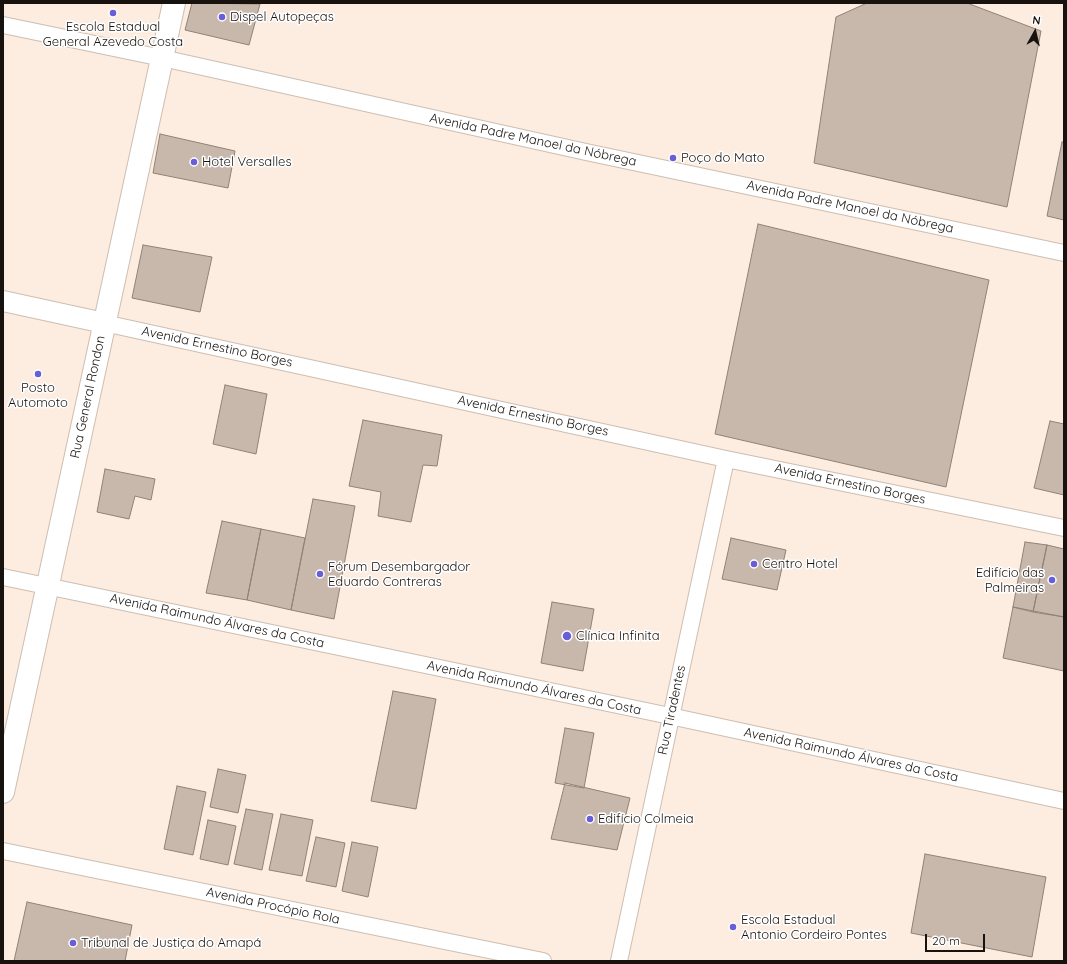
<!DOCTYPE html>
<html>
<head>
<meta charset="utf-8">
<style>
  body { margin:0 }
  #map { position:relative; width:1067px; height:964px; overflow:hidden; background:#fdede1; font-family:Quicksand,sans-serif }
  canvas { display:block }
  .frame { position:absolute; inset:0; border:4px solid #17120e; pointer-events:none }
  .north { position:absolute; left:1015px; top:12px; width:40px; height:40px; -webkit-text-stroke:3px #fff; paint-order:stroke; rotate:8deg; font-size:11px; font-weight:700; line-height:16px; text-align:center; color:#17120e }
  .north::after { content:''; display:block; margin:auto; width:14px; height:18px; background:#17120e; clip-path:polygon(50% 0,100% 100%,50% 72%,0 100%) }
  .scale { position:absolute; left:925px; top:934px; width:60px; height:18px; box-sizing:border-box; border:2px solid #17120e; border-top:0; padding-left:5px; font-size:12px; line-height:14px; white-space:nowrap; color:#17120e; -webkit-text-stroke:3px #fff; paint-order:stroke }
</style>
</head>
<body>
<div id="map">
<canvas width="1067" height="964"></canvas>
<div class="frame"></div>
<div class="north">N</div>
<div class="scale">20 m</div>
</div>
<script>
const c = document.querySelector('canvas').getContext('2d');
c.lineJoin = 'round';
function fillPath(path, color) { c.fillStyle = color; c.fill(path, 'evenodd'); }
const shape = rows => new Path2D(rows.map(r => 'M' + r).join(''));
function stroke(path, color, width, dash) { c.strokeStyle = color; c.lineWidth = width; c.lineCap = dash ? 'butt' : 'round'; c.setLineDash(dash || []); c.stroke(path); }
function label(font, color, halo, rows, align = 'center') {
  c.font = font + ' Quicksand,sans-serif'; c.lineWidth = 3; c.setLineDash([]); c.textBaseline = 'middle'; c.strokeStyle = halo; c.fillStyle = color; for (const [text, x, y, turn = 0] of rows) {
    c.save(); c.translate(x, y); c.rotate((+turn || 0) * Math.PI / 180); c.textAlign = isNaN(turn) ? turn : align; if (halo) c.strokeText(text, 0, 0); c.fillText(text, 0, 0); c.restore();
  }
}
const building = shape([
  [192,3,260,4,249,45,185,30,192,3],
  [867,3,967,3,1041,31,1007,207,814,163,836,17,867,3],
  [160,134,235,151,228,188,153,173,160,134],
  [1062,142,1064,142,1064,220,1047,216,1062,142],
  [758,224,989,280,946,487,715,434,758,224],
  [143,245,212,257,200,312,132,298,143,245],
  [225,385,267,394,256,454,213,444,225,385],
  [363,420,442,435,437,466,423,465,411,522,378,516,381,492,349,486,363,420],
  [1050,421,1064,424,1064,495,1034,488,1050,421],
  [105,469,155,479,151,500,135,496,129,519,97,512,105,469],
  [313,499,355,506,334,619,291,610,313,499],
  [222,521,261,529,247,600,206,593,222,521],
  [261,529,305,538,291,610,247,600,261,529],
  [731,538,786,550,777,590,722,579,731,538],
  [1025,542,1047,545,1033,612,1013,607,1025,542],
  [1047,545,1064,549,1064,617,1033,612,1047,545],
  [552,602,594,609,583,671,541,663,552,602],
  [1013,607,1064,617,1064,671,1003,658,1013,607],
  [393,691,436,699,416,809,371,801,393,691],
  [565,728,594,733,584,788,555,783,565,728],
  [218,769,246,775,238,813,210,807,218,769],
  [565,783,630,798,617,850,551,839,565,783],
  [177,786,206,792,193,855,164,849,177,786],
  [246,809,273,814,262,870,234,864,246,809],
  [281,814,313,820,302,876,269,870,281,814],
  [208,820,236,826,228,865,200,859,208,820],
  [316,837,345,843,336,887,306,881,316,837],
  [352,842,378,847,368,897,342,891,352,842],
  [925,854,1046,877,1032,957,911,933,925,854],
  [27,902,132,925,125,961,14,961,27,902]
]);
const minor = shape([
  [3,25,162,58,586,152,1064,253],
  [104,323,726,459,1064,528],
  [3,577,670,716,1064,801],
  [3,851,543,961],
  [619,961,726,459]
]);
const tertiary = shape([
  [3,301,104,323]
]);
const secondary = shape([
  [3,792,174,3]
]);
const markers = [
  [113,13,4,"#685ed7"],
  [222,17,4,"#685ed7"],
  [673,158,4,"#685ed7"],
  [194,162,4,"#685ed7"],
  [38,374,4,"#685ed7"],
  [754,564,4,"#685ed7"],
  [320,574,4,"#685ed7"],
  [1052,580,4,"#685ed7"],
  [567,636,5,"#685ed7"],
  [590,819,4,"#685ed7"],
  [733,927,4,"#685ed7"],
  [73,943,4,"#685ed7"]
];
const poiNames = [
  ["Dispel Autopeças",230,17],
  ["Escola Estadual",113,27,"center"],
  ["General Azevedo Costa",113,42,"center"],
  ["Poço do Mato",681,158],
  ["Hotel Versalles",202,162],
  ["Posto",38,388,"center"],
  ["Automoto",38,403,"center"],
  ["Centro Hotel",762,564],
  ["Fórum Desembargador",328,567],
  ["Eduardo Contreras",328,582],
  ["Edifício das",1044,573,"right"],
  ["Palmeiras",1044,588,"right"],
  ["Clínica Infinita",576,636],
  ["Edifício Colmeia",598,819],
  ["Escola Estadual",741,920],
  ["Antonio Cordeiro Pontes",741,935],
  ["Tribunal de Justiça do Amapá",81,943]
];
const streetNames = [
  ["Avenida Padre Manoel da Nóbrega",533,140,12],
  ["Avenida Padre Manoel da Nóbrega",850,207,12],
  ["Avenida Ernestino Borges",217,347,12],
  ["Rua General Rondon",88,397,-78],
  ["Avenida Ernestino Borges",533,416,12],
  ["Avenida Ernestino Borges",850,484,12],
  ["Avenida Raimundo Álvares da Costa",217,621,12],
  ["Avenida Raimundo Álvares da Costa",534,688,12],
  ["Rua Tiradentes",672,710,-78],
  ["Avenida Raimundo Álvares da Costa",851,755,12],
  ["Avenida Procópio Rola",273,906,12]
];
fillPath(building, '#c8b8ac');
stroke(building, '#908176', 1);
stroke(minor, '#cebeb2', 18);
stroke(tertiary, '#cebeb2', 22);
stroke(secondary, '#cebeb2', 24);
stroke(minor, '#fff', 16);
stroke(tertiary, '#fff', 20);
stroke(secondary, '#fff', 22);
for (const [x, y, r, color] of markers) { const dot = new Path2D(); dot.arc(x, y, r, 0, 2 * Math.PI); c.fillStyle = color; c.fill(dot); stroke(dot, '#fff', 1.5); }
label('13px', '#17120e', '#fff', poiNames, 'left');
label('13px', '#17120e', '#fff', streetNames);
</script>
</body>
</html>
